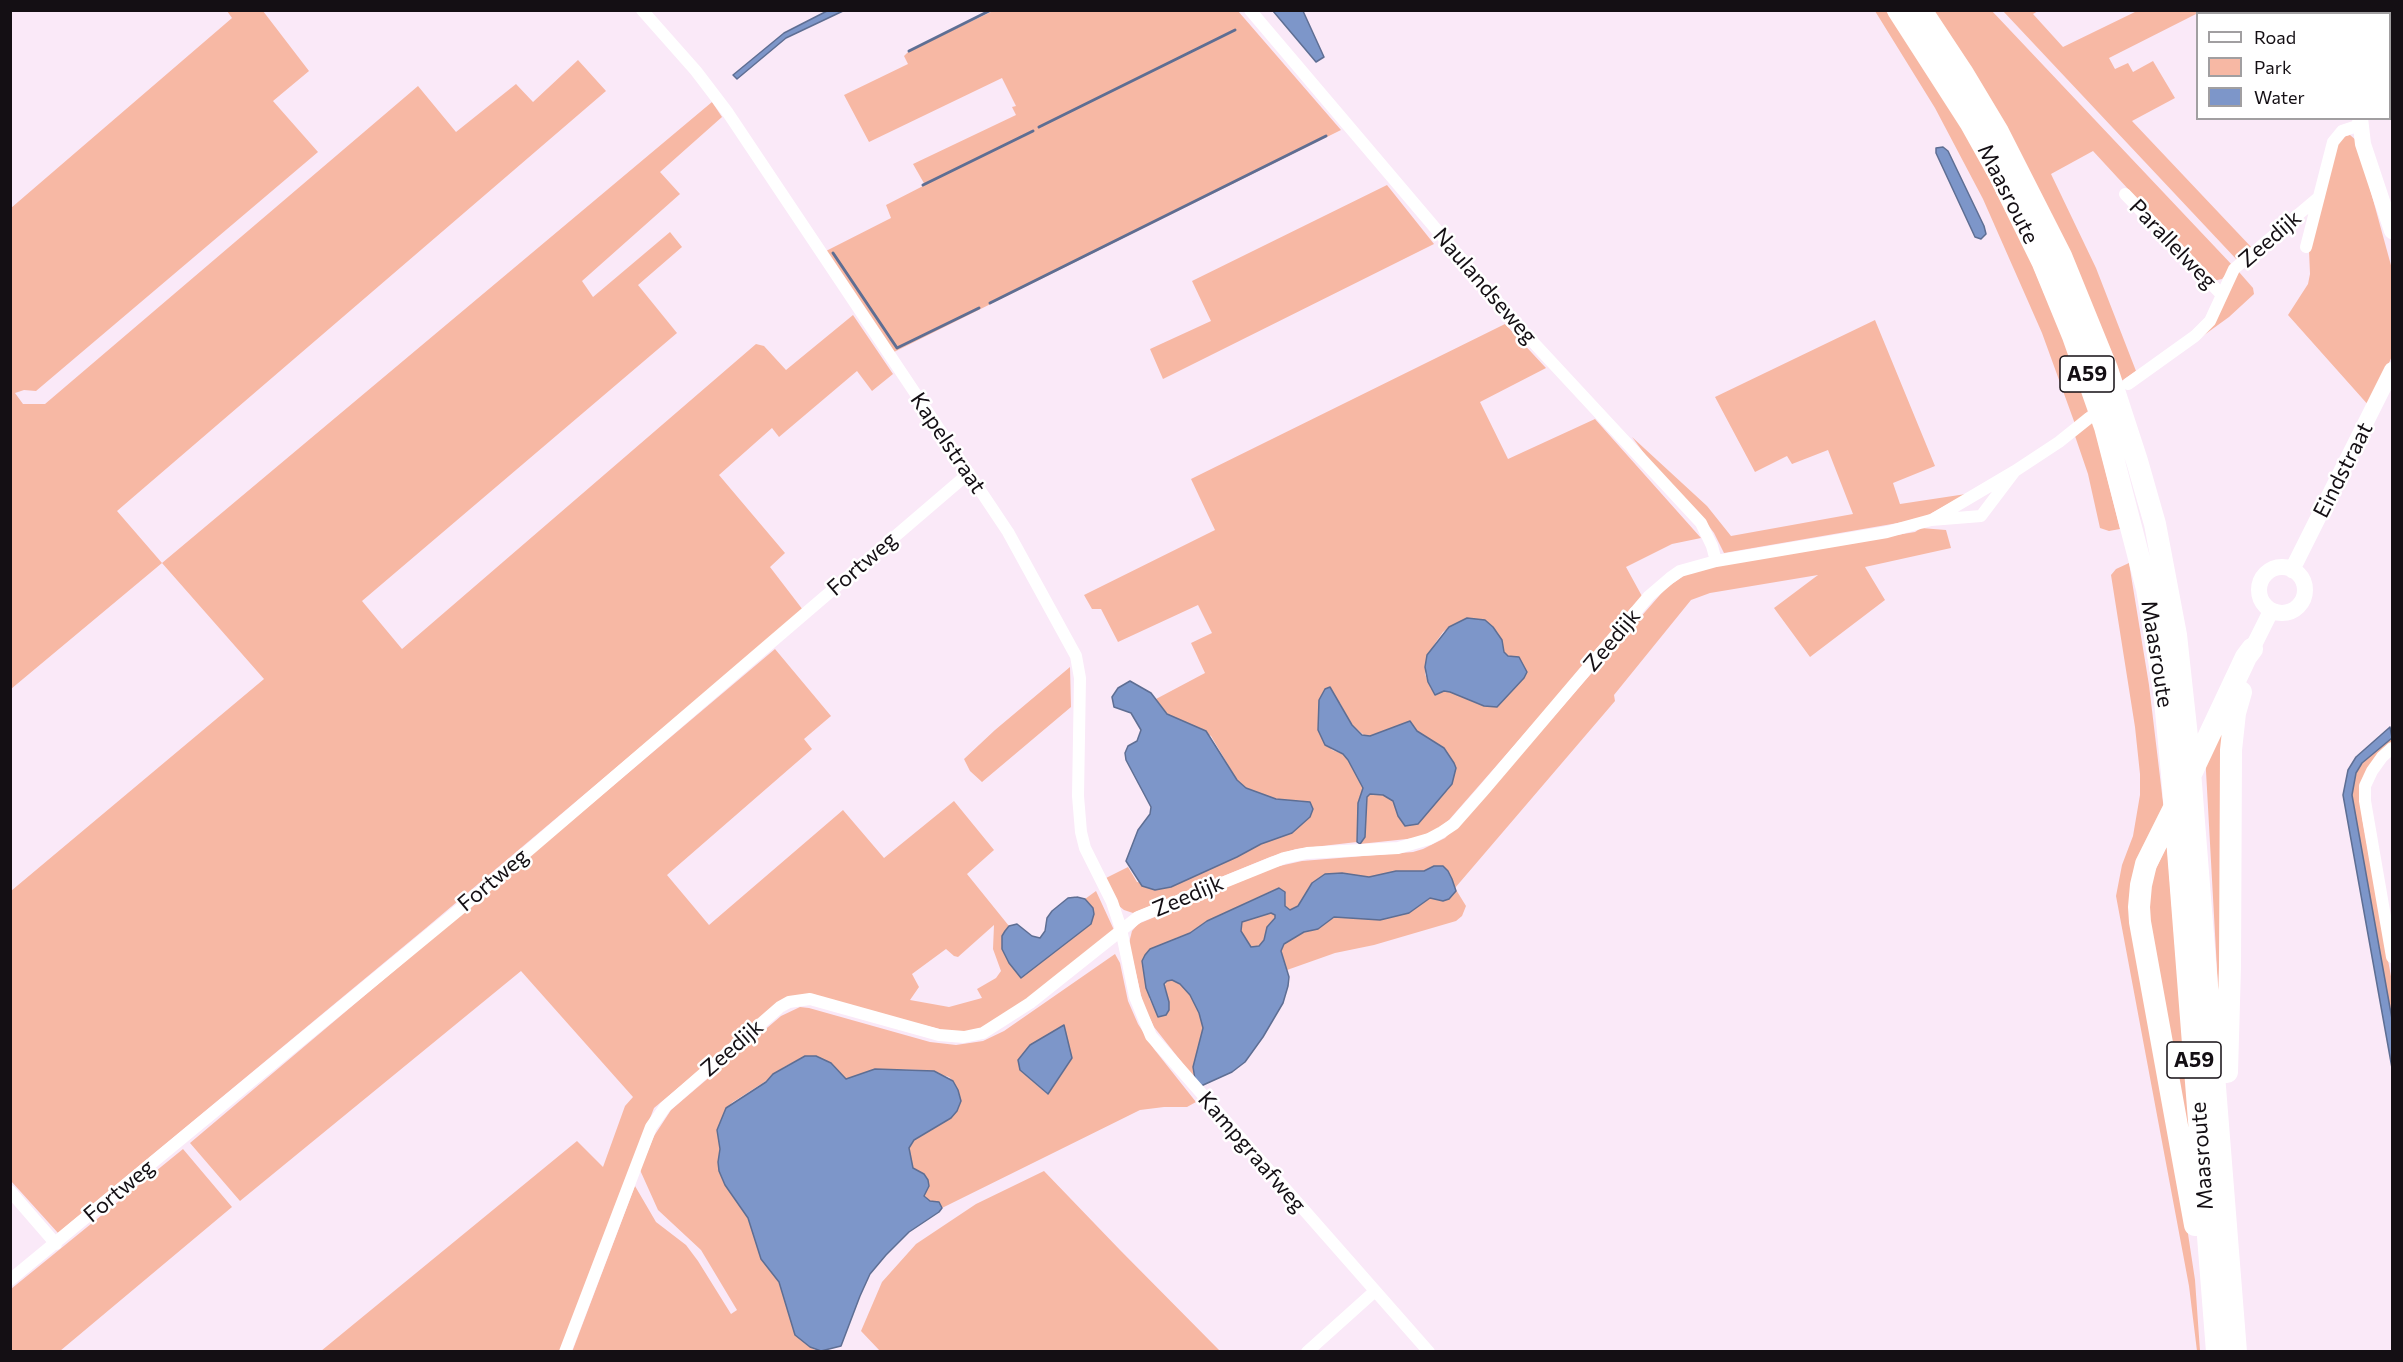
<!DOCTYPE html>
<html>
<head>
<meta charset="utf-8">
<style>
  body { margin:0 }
  #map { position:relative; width:2403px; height:1362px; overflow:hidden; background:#fae9f8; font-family:Commissioner,sans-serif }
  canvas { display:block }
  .frame { position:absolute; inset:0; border:12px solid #140f14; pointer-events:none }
  .legend { position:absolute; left:2196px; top:12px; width:195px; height:108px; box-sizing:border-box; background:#fff; border:2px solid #a19fa1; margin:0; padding:8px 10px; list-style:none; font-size:18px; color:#140f14 }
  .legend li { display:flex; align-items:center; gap:12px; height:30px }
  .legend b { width:30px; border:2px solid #a19fa1 }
</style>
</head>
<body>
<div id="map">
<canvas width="2403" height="1362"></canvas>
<div class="frame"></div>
<ul class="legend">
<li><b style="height:8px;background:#fff"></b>Road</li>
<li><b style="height:16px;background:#f7b8a4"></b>Park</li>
<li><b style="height:16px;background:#7d96c9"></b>Water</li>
</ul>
</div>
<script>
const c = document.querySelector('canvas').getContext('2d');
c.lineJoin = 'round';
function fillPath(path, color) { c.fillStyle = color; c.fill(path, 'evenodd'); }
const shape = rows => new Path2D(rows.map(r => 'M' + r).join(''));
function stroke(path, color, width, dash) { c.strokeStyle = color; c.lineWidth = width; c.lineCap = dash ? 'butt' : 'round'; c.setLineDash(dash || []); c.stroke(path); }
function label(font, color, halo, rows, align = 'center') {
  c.font = font + ' Commissioner,sans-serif'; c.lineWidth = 5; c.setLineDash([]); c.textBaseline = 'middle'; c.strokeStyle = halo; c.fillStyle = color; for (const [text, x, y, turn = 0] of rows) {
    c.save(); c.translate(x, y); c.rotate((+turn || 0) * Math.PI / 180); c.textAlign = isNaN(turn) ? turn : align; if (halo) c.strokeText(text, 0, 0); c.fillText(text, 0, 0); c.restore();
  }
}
const green = shape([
  [227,11,263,11,309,71,273,101,318,152,36,391,24,390,15,393,23,404,45,404,418,86,456,132,516,84,533,102,578,60,606,91,117,511,162,563,712,102,722,117,660,172,680,194,582,281,593,297,670,232,682,247,638,285,677,333,362,601,402,649,756,344,764,346,786,370,853,315,893,374,872,391,857,371,779,437,772,428,719,475,785,553,770,567,803,610,426,928,58,1233,11,1181,11,891,264,679,162,563,11,689,11,208,232,18],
  [993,11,1238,11,1341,130,894,352,826,251,891,218,886,205,925,185,913,164,1016,115,1012,107,1016,106,1002,78,869,142,844,95,908,64,904,56,909,51],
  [1875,11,1886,11,1921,61,1956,117,2016,226,2071,357,2089,410,2075,424,2042,333,1983,199,1935,108],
  [1934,11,1992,11,2233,266,2222,279,2213,281,2093,151,2051,174,2096,268,2136,371,2120,382],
  [2003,11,2038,11,2033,14,2063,47,2137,11,2202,11,2109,58,2115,69,2128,63,2133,72,2153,61,2175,98,2132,121,2253,249,2238,261],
  [2350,135,2357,141,2392,269,2392,356,2370,407,2288,315,2308,284,2310,274,2309,250,2334,146,2343,137],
  [1387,185,1434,244,1163,379,1150,349,1211,321,1192,281],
  [2239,272,2253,288,2254,294,2229,317,2200,338],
  [1875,320,1935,466,1893,483,1900,504,1966,494,1921,519,1724,553,1714,533,1702,517,1652,464,1632,437,1707,506,1731,536,1853,514,1828,450,1792,464,1787,456,1755,472,1715,397],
  [1505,324,1546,368,1480,402,1508,459,1595,419,1701,538,1672,544,1626,567,1643,598,1449,820,1436,830,1416,838,1360,844,1365,837,1367,797,1370,794,1383,795,1390,798,1396,805,1398,816,1418,824,1439,797,1448,790,1456,768,1444,748,1417,731,1410,721,1370,736,1365,736,1352,725,1340,703,1318,707,1318,730,1332,750,1343,754,1348,760,1363,788,1358,803,1357,842,1296,849,1270,857,1133,913,1124,910,1119,906,1104,879,1128,867,1137,882,1171,887,1261,844,1292,833,1310,817,1303,801,1276,799,1246,788,1237,780,1211,736,1167,714,1156,699,1205,673,1191,643,1212,633,1198,605,1118,642,1101,609,1092,609,1084,595,1215,530,1191,479],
  [1485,620,1498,633,1504,652,1508,656,1514,656,1462,697,1451,692,1431,689,1425,674,1434,645,1443,632,1450,627],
  [2093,421,2120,529,2109,531,2100,528,2088,474,2075,436],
  [1921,528,1946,530,1951,548,1865,567,1885,600,1810,657,1774,608,1818,575,1710,593,1691,600,1614,695,1615,701,1455,888,1466,906,1462,916,1456,921,1374,945,1335,953,1287,970,1281,951,1284,944,1293,936,1303,932,1318,929,1334,917,1380,920,1409,913,1430,898,1443,901,1452,880,1448,871,1443,866,1434,866,1424,871,1396,871,1369,877,1333,873,1312,883,1298,906,1290,910,1285,906,1286,894,1278,888,1207,921,1190,933,1176,938,1149,998,1158,1016,1167,992,1164,987,1167,981,1172,980,1180,984,1190,995,1199,1013,1203,1028,1193,1067,1195,1079,1154,1027,1143,1004,1129,943,1132,931,1138,924,1275,867,1302,861,1413,852,1423,849,1445,838,1486,794,1666,588,1685,575,1727,563,1915,532],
  [2129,563,2149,685,2165,819,2143,865,2175,1148,2195,1280,2200,1351,2197,1351,2189,1286,2116,896,2122,865,2133,836,2140,795,2140,774,2135,727,2111,575,2116,569],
  [775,649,831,716,804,739,812,749,667,875,709,925,843,810,884,858,954,801,994,850,967,874,1009,926,1005,931,1009,963,1093,908,1085,899,1096,891,1114,930,1001,1020,963,1035,808,996,726,1048,654,1108,560,1351,321,1351,577,1141,603,1167,625,1106,633,1097,521,971,240,1201,190,1143],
  [994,925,993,949,1001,971,996,978,977,989,982,998,949,1007,910,1000,919,987,912,974,946,949,954,956,958,957],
  [1070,667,1071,707,982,782,970,771,964,759,995,730],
  [2242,674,2219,1006,2205,753],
  [2392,738,2392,744,2377,757,2362,817,2392,982,2392,1019,2352,795,2356,773,2362,763],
  [2167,845,2195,1197,2154,975,2147,888],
  [1271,913,1275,915,1275,917,1267,927,1264,940,1259,946,1251,947,1241,931,1242,922],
  [1115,954,1120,963,1128,1001,1138,1024,1154,1049,1196,1102,1187,1107,1164,1107,1140,1110,942,1208,939,1202,930,1201,924,1195,929,1186,924,1174,913,1168,909,1148,953,1081,949,1077,925,1070,875,1069,846,1079,831,1063,816,1056,805,1056,784,1067,766,1081,733,1102,726,1108,717,1130,720,1149,719,1171,725,1185,748,1218,755,1237,779,1282,787,1306,810,1347,817,1351,572,1352,635,1186,656,1222,686,1245,698,1261,731,1314,737,1310,701,1250,658,1210,640,1170,654,1136,671,1110,781,1016,800,1007,809,1008,930,1042,956,1045,983,1041,1004,1031],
  [1064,1026,1070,1050,1047,1094,1020,1070,1018,1060],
  [183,1149,232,1207,60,1351,11,1352,11,1289],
  [1044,1171,1120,1250,1220,1351,880,1351,861,1331,882,1282,916,1244,976,1204]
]);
const water = shape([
  [829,10,843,11,786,38,737,79,733,75,784,33,829,10],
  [1273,11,1303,11,1324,57,1316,62,1273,11],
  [1943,147,1948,151,1984,226,1986,234,1981,239,1975,237,1936,153,1936,148,1943,147],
  [1467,618,1485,620,1493,627,1502,640,1504,652,1508,656,1519,657,1527,672,1524,678,1497,707,1484,706,1450,692,1444,691,1435,695,1428,682,1425,667,1427,655,1449,627,1467,618],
  [1130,681,1151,693,1167,714,1206,731,1237,780,1246,788,1276,799,1310,802,1313,809,1310,817,1292,833,1261,844,1237,857,1171,887,1155,890,1142,886,1126,861,1138,830,1150,814,1151,807,1126,760,1125,753,1128,746,1137,741,1141,730,1131,713,1114,707,1112,697,1118,688,1130,681],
  [1330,687,1352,725,1362,735,1370,736,1410,721,1417,731,1444,748,1454,763,1456,768,1452,784,1418,824,1405,826,1398,816,1393,801,1383,795,1370,794,1367,797,1365,837,1360,844,1357,842,1358,803,1363,788,1348,760,1343,754,1325,745,1318,730,1319,700,1325,689,1330,687],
  [2390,727,2392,738,2362,763,2356,773,2352,795,2392,1019,2392,1068,2343,795,2348,770,2356,757,2390,727],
  [1434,866,1443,866,1448,871,1452,879,1456,891,1449,899,1443,901,1430,898,1409,913,1380,920,1334,917,1318,929,1304,932,1284,944,1281,951,1289,977,1288,986,1283,1003,1263,1037,1245,1062,1232,1072,1201,1086,1195,1079,1193,1067,1203,1028,1199,1013,1190,995,1180,984,1172,980,1167,981,1164,984,1169,1002,1169,1010,1166,1015,1158,1017,1146,988,1142,961,1145,955,1150,949,1190,933,1207,921,1279,888,1285,892,1285,906,1290,910,1298,906,1312,883,1325,874,1342,873,1369,877,1396,871,1424,871,1434,866],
  [1271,913,1275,915,1275,918,1267,927,1264,940,1259,946,1251,947,1241,931,1242,922,1271,913],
  [1077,897,1085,899,1093,908,1094,914,1091,924,1021,978,1009,963,1002,949,1002,936,1005,931,1009,926,1017,924,1032,936,1040,938,1045,931,1047,918,1052,911,1068,898,1077,897],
  [1064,1025,1072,1058,1048,1094,1020,1070,1018,1060,1030,1045,1064,1025],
  [805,1056,816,1056,831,1063,846,1079,875,1069,934,1071,953,1081,958,1090,961,1101,957,1111,951,1118,914,1140,909,1148,913,1168,924,1174,928,1180,929,1186,924,1196,930,1201,939,1202,942,1208,939,1212,909,1232,886,1255,870,1274,860,1296,841,1346,821,1351,810,1347,795,1335,779,1282,761,1259,748,1218,725,1185,719,1171,718,1162,720,1149,717,1130,726,1108,766,1082,773,1074,805,1056]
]);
const stream = shape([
  [909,51,991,10],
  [1039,127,1235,30],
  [923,185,1033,131],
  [833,253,897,348,979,308],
  [990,303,1326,136]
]);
const minor = shape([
  [642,10,696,71,728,113,1008,532,1076,656,1080,678,1078,796,1081,832,1085,848,1112,902,1121,929,1135,997,1151,1036,1429,1352],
  [1250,10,1520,328,1701,523,1712,546,1716,561],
  [2390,27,2392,25],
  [2125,194,2221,294],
  [2306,247,2333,142,2342,131,2360,125],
  [2128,384,2195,336,2210,321,2234,269,2319,197],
  [1932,520,2015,471,2059,442,2089,418],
  [2392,748,2382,757,2372,771,2365,786,2365,801,2392,957],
  [10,1191,56,1244],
  [10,1280,466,904,969,473],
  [565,1352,651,1127,665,1107,780,1007,789,1002,810,999,939,1035,964,1037,983,1033,1030,1003,1138,917,1284,858,1307,853,1398,848,1429,839,1442,832,1454,824,1484,790,1649,596,1670,578,1680,571,1716,561,1887,532,1931,520,1981,516,2015,471],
  [1307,1352,1375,1291]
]);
const secondary = shape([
  [2323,10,2324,14],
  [2360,118,2363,144,2392,231],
  '2259 590a23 23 0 1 1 46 0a23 23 0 1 1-46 0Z',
  [2292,570,2392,370],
  [2252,649,2271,611]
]);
const motorway = shape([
  [1898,10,1970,122,1999,174,2043,263,2073,336,2105,427,2147,589,2164,690,2172,774,2217,1352],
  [1921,10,1962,72,1998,132,2061,256,2107,369,2137,461,2155,524,2176,635,2188,746,2236,1352],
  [2190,776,2246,657,2252,649],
  [2174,808,2146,864,2141,885,2139,907,2140,922,2195,1225],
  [2227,1072,2230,967,2231,750,2235,713,2241,692]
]);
const shields = [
  [2087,374,54],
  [2194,1060,54]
];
const shieldNames = [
  ["A59",2087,374],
  ["A59",2194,1060]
];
const streetNames = [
  ["Maasroute",2008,194,63],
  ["Zeedijk",2270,239,-41],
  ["Parallelweg",2173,244,46],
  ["Naulandseweg",1485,286,49],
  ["Kapelstraat",948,443,56],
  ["Eindstraat",2343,470,-63],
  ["Fortweg",862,564,-41],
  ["Zeedijk",1612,640,-50],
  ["Maasroute",2157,654,81],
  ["Fortweg",493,880,-40],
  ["Zeedijk",1188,896,-23],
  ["Zeedijk",732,1048,-41],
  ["Kampgraafweg",1252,1152,49],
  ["Maasroute",2202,1156,-94],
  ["Fortweg",119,1191,-40]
];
fillPath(green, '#f7b8a4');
fillPath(water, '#7d96c9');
stroke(water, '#5e6e93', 1.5);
stroke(stream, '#5e6e93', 3);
stroke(minor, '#fff', 12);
stroke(secondary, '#fff', 16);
stroke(motorway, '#fff', 22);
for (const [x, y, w] of shields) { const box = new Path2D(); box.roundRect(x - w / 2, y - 18, w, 36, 4.5); c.fillStyle = '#fff'; c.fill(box); stroke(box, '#140f14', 1.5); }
label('bold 21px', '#140f14', null, shieldNames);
label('22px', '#140f14', '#fff', streetNames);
</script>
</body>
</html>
